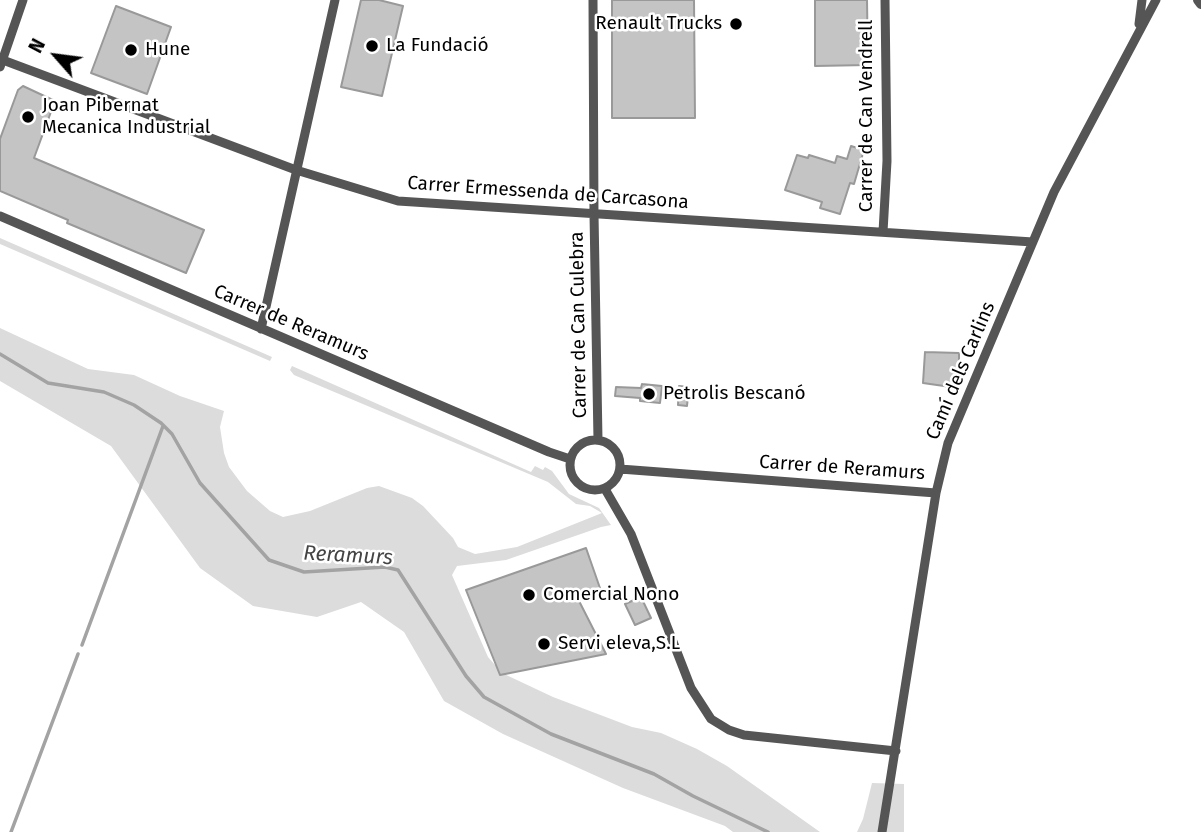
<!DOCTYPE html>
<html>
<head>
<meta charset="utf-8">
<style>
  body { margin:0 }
  #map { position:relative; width:1201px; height:832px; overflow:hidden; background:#fff; font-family:"Fira Sans",sans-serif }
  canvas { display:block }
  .north { position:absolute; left:21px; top:21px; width:70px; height:70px; -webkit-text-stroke:5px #fff; paint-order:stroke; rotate:298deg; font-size:19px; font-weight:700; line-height:28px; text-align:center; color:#000 }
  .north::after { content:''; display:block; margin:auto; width:24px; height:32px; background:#000; clip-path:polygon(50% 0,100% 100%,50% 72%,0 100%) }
</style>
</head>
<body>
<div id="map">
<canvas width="1201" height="832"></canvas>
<div class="north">N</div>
</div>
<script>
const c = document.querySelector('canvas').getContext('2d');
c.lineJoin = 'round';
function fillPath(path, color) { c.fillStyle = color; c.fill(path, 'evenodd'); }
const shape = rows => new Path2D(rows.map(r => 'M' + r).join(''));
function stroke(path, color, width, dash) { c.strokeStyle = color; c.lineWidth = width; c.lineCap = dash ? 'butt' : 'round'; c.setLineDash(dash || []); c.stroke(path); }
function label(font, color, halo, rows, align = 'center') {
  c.font = font + ' "Fira Sans",sans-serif'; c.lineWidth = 5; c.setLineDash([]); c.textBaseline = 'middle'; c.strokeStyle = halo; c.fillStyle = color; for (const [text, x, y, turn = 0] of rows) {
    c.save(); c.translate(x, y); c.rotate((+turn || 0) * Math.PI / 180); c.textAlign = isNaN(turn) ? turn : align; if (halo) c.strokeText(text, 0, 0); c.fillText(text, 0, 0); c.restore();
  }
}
const green = shape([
  [0,238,272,357,270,361,0,244],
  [0,328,88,369,134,375,180,396,224,411,220,427,224,453,229,467,247,491,270,511,283,517,310,511,367,488,379,486,412,498,423,506,453,538,458,547,475,554,517,547,602,513,590,506,576,504,548,482,294,375,290,370,292,366,531,472,535,466,543,470,545,467,552,471,569,494,599,508,611,525,601,527,506,560,457,566,452,575,488,657,502,673,553,697,632,727,661,733,697,749,727,766,820,832,733,832,725,826,623,788,503,734,444,701,404,632,361,602,317,617,253,606,200,568,111,446,0,381],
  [872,783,904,784,904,832,857,832,863,819]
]);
const stream = shape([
  [0,354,48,383,104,392,134,405,161,423,172,434,200,483,269,560,304,572,385,567,398,570,466,676,484,697,551,734,654,774,693,796,768,832],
  [82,645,163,426],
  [11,832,78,654]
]);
const building = shape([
  [361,0,379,0,403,6,382,96,341,87,361,0],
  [612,0,694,0,695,118,612,118,612,0],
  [815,0,867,0,868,65,815,66,815,0],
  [116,6,171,27,147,94,91,73,116,6],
  [23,86,55,101,34,158,204,230,186,273,67,223,68,220,0,191,0,139,18,90,23,86],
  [851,146,864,150,854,184,850,183,840,214,820,208,822,202,785,190,797,155,808,158,809,155,835,163,837,156,847,159,851,146],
  [925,352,959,353,959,368,951,387,923,383,925,352],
  [642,384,662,386,660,403,640,401,640,398,615,396,616,387,641,388,642,384],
  [679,386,689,387,687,406,678,405,679,386],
  [586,548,601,591,578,599,606,654,500,675,466,590,586,548],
  [641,597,651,618,635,625,625,604,641,597]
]);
const minor = shape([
  [593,0,594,214,598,440],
  [1139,24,1142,0],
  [0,59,296,170,398,201,1033,242],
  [0,67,23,0],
  [0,216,549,452,570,459],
  [883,232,887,161,885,0],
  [261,329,335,0],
  '570 465a25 25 0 1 1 50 0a25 25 0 1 1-50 0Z',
  [620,469,936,493],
  [605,489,631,534,691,688,711,719,729,730,744,735,896,751],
  [882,832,936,493,948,443,1054,192,1156,0]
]);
const tertiary = shape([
  [1198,0,1201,4]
]);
const markers = [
  [736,24,7,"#000"],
  [372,46,7,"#000"],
  [131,50,7,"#000"],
  [28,117,7,"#000"],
  [649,394,7,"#000"],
  [529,595,7,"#000"],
  [544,644,7,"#000"]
];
const poiNames = [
  ["Renault Trucks",722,24,"right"],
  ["La Fundació",386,46],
  ["Hune",145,50],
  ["Joan Pibernat",42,106],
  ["Mecanica Industrial",42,128],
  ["Petrolis Bescanó",663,394],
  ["Comercial Nono",543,595],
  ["Servi eleva,S.L",558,644]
];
const streetNames = [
  ["Carrer de Can Vendrell",867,116,-90],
  ["Carrer Ermessenda de Carcasona",548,193,4],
  ["Carrer de Reramurs",291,323,23],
  ["Carrer de Can Culebra",579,325,-91],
  ["Camí dels Carlins",961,371,-67],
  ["Carrer de Reramurs",842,468,4]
];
const waterNames = [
  ["Reramurs",348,556,3]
];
fillPath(green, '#dcdcdc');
stroke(stream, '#a3a3a3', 3.5);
fillPath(building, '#c4c4c4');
stroke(building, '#999', 2);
stroke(minor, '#555', 9);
stroke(tertiary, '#555', 10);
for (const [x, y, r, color] of markers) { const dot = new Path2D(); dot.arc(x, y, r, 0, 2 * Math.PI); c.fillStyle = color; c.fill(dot); stroke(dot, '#fff', 2.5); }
label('19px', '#000', '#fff', poiNames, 'left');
label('19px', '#000', '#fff', streetNames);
label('italic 21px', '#444', '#fff', waterNames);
</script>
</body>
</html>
